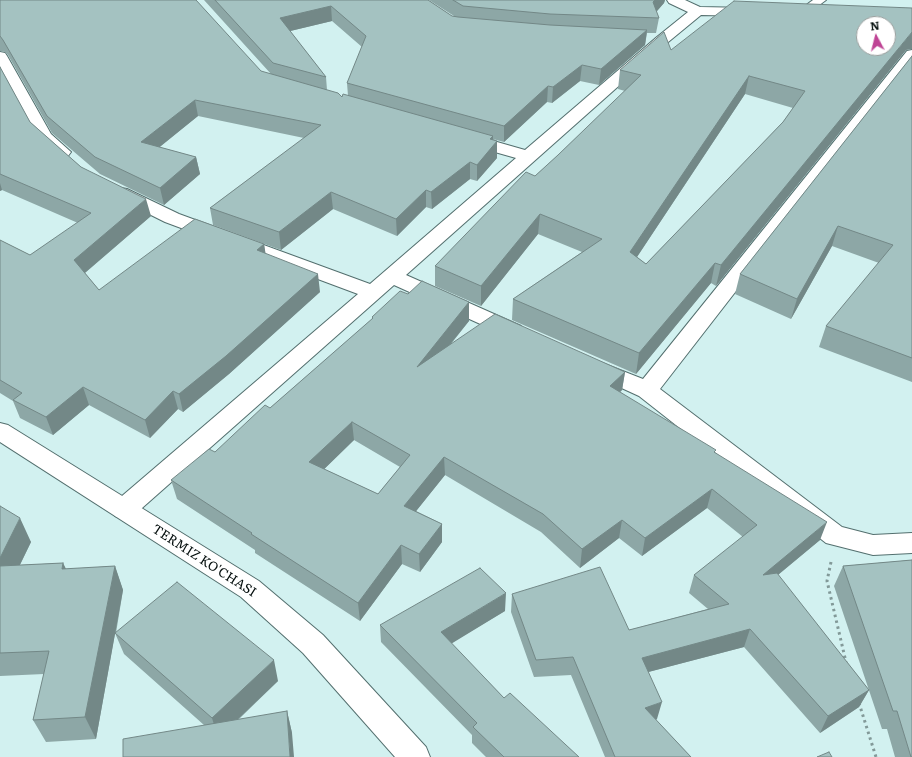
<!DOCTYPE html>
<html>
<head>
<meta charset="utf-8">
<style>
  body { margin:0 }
  #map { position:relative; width:912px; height:757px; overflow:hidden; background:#d2f1f0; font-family:Literata,serif }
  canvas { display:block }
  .north { position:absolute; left:856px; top:16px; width:40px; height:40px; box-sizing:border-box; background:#fff; border:1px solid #9b9f9e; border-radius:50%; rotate:353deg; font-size:11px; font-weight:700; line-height:16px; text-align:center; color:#040e0d }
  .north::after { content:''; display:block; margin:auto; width:14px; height:18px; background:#bf4495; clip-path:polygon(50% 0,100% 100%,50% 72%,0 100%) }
</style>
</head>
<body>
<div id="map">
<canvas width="912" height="757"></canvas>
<div class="north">N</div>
</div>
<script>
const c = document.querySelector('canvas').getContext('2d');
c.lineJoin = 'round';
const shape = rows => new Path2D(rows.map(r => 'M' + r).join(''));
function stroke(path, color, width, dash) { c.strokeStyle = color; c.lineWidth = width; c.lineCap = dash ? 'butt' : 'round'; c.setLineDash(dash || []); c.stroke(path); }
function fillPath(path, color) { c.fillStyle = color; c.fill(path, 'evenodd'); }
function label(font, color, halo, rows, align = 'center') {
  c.font = font + ' Literata,serif'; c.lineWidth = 3; c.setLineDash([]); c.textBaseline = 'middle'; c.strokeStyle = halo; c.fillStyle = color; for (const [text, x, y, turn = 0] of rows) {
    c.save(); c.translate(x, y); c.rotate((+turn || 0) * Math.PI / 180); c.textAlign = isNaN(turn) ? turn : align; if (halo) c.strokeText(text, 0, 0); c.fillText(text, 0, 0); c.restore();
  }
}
const path = shape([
  [831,562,827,581,846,662],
  [859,703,876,757]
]);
const lane = shape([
  [813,0,826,0,805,16,797,16,795,14,797,12,813,0]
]);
const street = shape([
  [667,0,685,0,700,7,750,8,755,9,757,12,755,15,750,16,701,15,667,43,406,275,521,326,524,331,521,336,514,338,507,336,394,285,133,516,124,519,115,516,112,509,115,502,358,294,165,222,115,197,112,193,115,189,121,188,127,189,179,214,370,284,516,158,463,143,461,139,463,135,469,134,525,150,657,37,688,12,669,3,667,0],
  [912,50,912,64,660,389,842,527,873,535,912,533,912,553,873,555,826,543,639,396,589,373,586,368,589,363,597,361,643,379,907,51,912,50],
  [0,52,5,53,7,56,51,134,71,152,68,156,62,157,56,156,36,137,0,70,0,52]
]);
const secondary = shape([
  [0,423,8,425,259,581,323,635,426,747,430,757,395,757,303,653,241,597,0,442,0,423]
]);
const wall = shape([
  [0,0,271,74,204,0,428,0,452,16,454,16,429,0,665,0,664,3,656,12,659,18,656,33,647,33,645,45,599,85,580,81,552,103,547,102,504,142,493,139,497,141,497,158,477,181,470,179,432,209,426,207,397,236,333,209,281,250,213,225,210,208,304,138,198,116,159,147,196,157,200,174,164,205,100,174,52,133,8,55,5,52,0,51],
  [332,21,362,47,347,83,348,96,342,97,327,90,326,77,290,31],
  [671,50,906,50,716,286,711,283,636,374,512,320,513,299,582,252,538,234,481,306,435,286,435,266,535,176,558,155,625,91,618,89,620,70],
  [745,94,793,108,783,122,646,264,637,257],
  [912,56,912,382,819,347,826,326,879,263,832,246,791,319,735,294,740,274],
  [0,67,30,122,81,167,151,216,85,273,99,290,264,244,265,253,320,292,229,374,183,412,178,409,150,438,89,405,53,435,20,418,13,401,0,393,0,240,30,255,78,223,2,190,0,191],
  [408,294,469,302,469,321,451,344,625,372,622,390,620,392,716,453,820,540,778,575,869,690,859,707,820,733,744,647,648,672,657,719,656,720,691,757,605,757,571,675,534,677,511,612,512,594,629,630,708,609,689,593,694,575,743,537,707,508,642,556,619,538,580,568,541,532,445,475,416,511,442,524,442,542,420,572,402,564,360,621,255,553,255,550,177,499,171,480,215,452,270,408,372,319,372,317],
  [354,440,400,467,378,494,324,469],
  [0,506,31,542,20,565,63,563,66,569,115,566,123,590,116,633,278,681,238,720,287,711,292,733,204,725,124,654,115,633,96,739,46,742,33,720,44,674,0,676],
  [912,560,912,757,895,757,887,729,882,729,834,586,843,566],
  [505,611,451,643,504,698,579,757,486,757,472,743,472,735,381,642,380,625]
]);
const shadedWall = shape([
  [655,0,665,0,664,3,651,18,653,2],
  [331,6,332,21,282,33,280,18],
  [647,30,645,45,599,85,601,69],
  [912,32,912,49,906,50,716,286,721,265],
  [582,65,580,81,552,103,553,87],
  [749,76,745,94,627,272,630,252],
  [548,86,547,102,504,142,504,126],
  [195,100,198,116,145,159,141,142],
  [493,136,493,146,497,141,497,158,477,181,477,165,490,139],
  [196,157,200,174,164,205,160,188],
  [470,162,470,179,432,209,431,192],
  [0,183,2,190,0,191],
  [426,190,426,207,397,236,396,219],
  [331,192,333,209,281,250,279,232],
  [146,199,151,216,80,277,74,260],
  [540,214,538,234,481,306,481,286],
  [838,226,832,246,791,319,797,299],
  [264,244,267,262,257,250],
  [715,263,711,283,636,374,639,353],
  [318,274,320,292,229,374,183,412,179,394],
  [469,302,469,321,417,385,417,367],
  [625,372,622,390,607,405,610,386],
  [83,387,89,405,53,435,46,417],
  [173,391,178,409,150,438,145,420],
  [352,422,354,440,312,481,309,462],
  [444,457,445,475,405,525,404,506],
  [712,489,707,508,642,556,645,538],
  [20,518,31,542,8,589,0,574,0,558],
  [622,520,619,538,580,568,582,549],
  [827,522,820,540,756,593,763,575],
  [442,524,442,542,420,572,419,554],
  [401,545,402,564,360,621,358,603],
  [63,563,74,586,62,569],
  [115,566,123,590,96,739,85,717],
  [506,593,505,611,441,650,441,632],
  [750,629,744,647,637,675,642,658],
  [274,660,278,681,218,738,212,718],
  [869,690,859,707,820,733,828,716],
  [662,702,657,719,641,725,645,708],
  [287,711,292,733,294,757,290,757]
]);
const building = shape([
  [0,0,196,0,261,71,338,93,342,97,343,94,493,136,490,139,497,141,477,165,470,162,431,192,426,190,396,219,331,192,279,232,210,208,321,125,195,100,141,142,196,157,160,188,95,157,47,116,3,40,0,36,0,0],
  [215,0,428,0,452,16,458,17,550,25,647,30,601,69,582,65,553,87,548,86,504,126,347,83,366,36,331,6,280,18,326,77,273,63,215,0],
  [453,0,655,0,653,2,659,18,550,14,463,6,453,0],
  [734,1,912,8,912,32,721,265,715,263,639,353,513,299,602,239,540,214,481,286,435,266,526,172,535,176,558,155,641,75,620,70,664,32,671,50,734,1],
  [864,24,888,24,888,48,864,48,864,24],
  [749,76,805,91,783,122,646,264,630,252,749,76],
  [912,56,912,358,826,326,893,245,838,226,797,299,740,274,912,56],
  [0,67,30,122,81,167,146,199,74,260,99,290,195,219,264,244,257,250,318,274,226,356,179,394,173,391,145,420,83,387,46,417,13,400,22,393,0,380,0,240,30,255,91,213,0,174,0,67],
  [422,281,469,302,417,367,495,314,625,372,610,386,716,450,714,452,827,522,763,575,777,573,869,690,828,716,750,629,642,658,662,702,645,708,691,757,615,757,573,657,536,660,512,594,600,567,629,630,729,604,694,575,757,525,712,489,645,538,622,520,582,549,543,514,444,457,404,506,442,524,419,554,401,545,358,603,251,534,252,533,171,480,209,449,215,452,265,405,270,408,373,318,372,317,400,291,408,294,422,281],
  [352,422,410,455,378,494,309,462,352,422],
  [0,506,20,518,0,558,0,506],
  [912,560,912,757,911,757,897,711,893,711,843,566,912,560],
  [63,563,62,569,115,566,85,717,33,720,49,651,0,653,0,566,63,563],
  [480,568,506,593,441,632,504,698,510,693,579,757,504,757,473,727,477,723,380,625,480,568],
  [177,582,274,660,212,718,115,633,177,582],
  [287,711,290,757,123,757,123,739,287,711],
  [829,752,832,757,817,757,829,752]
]);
const nearStreetnames = [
  ["TERMIZ KO'CHASI",204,561,33]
];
stroke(lane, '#536f6e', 2);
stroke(street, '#536f6e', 2);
stroke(secondary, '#536f6e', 2);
stroke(path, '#829998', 3, [2.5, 3.5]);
fillPath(lane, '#fff');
fillPath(street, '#fff');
fillPath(secondary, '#fff');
fillPath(wall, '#8da7a6');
fillPath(shadedWall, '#738887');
fillPath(building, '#a4c2c1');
stroke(building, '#738887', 1);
label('13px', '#040e0d', '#fff', nearStreetnames);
</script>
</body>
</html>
